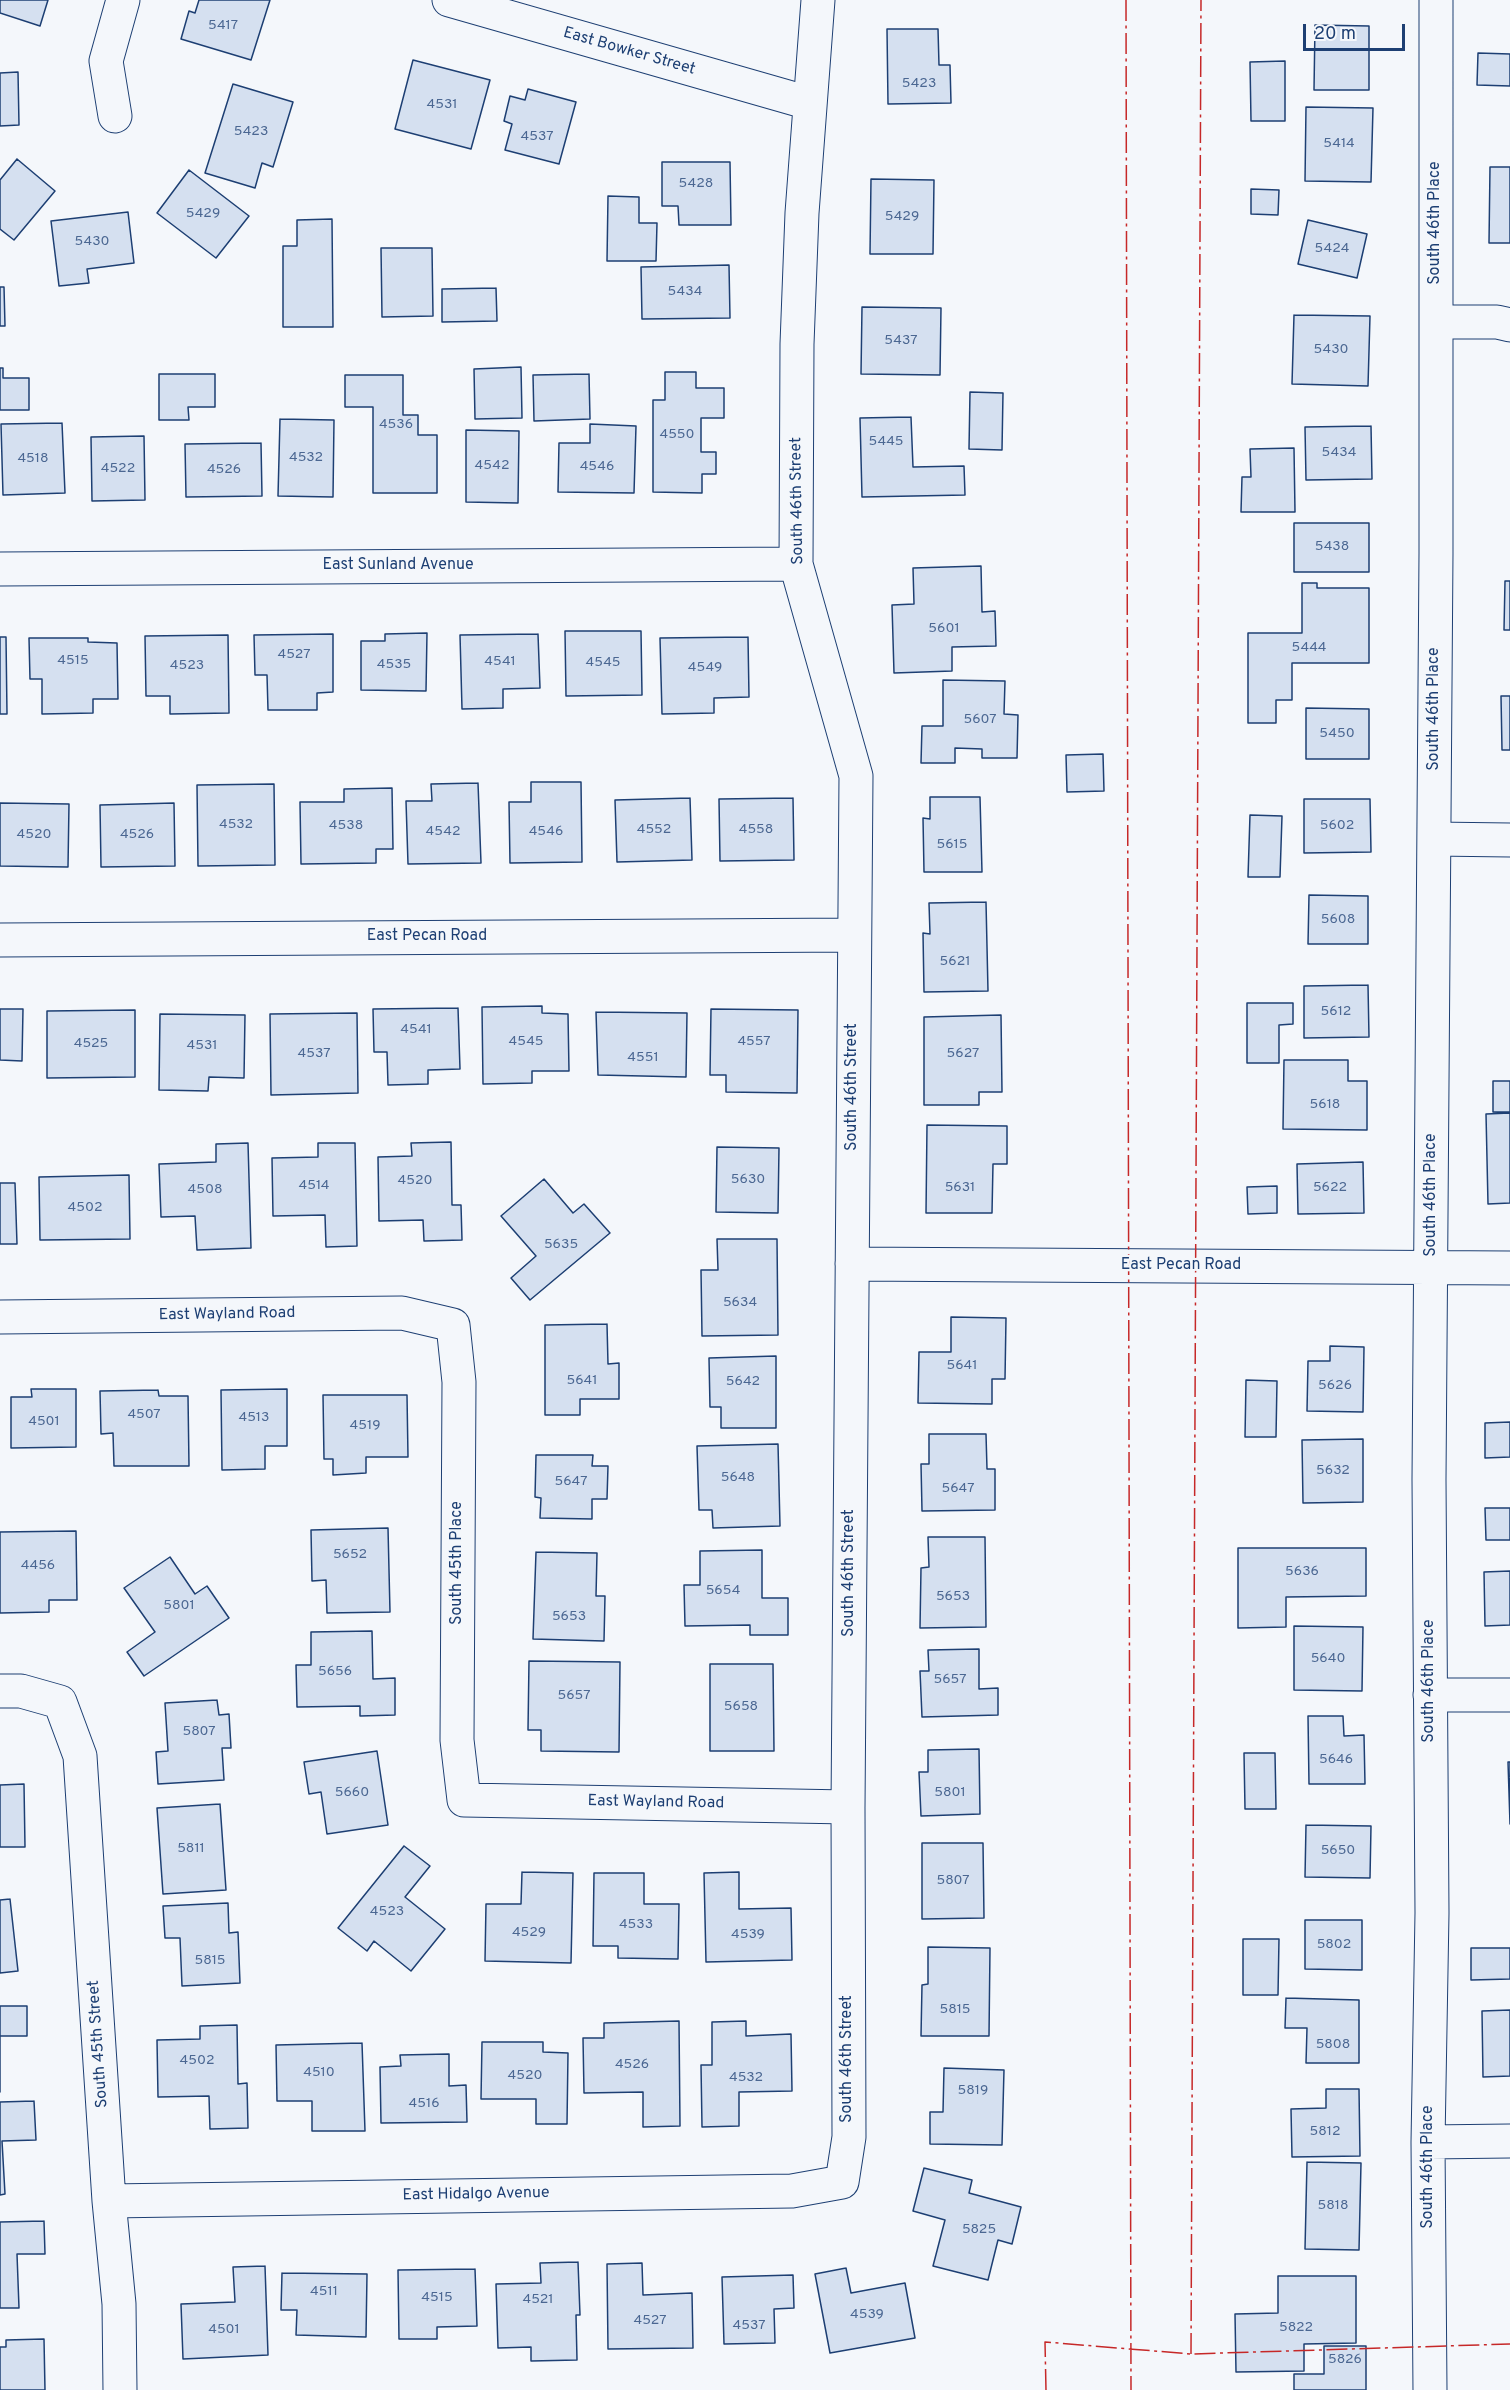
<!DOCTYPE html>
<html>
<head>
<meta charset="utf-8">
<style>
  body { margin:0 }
  #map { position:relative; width:1510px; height:2390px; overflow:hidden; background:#f4f7fb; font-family:Overpass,sans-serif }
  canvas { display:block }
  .scale { position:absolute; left:1303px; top:24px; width:102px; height:27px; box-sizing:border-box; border:3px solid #1d3f73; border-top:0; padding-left:8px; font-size:18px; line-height:21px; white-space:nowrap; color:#1d3f73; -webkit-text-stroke:4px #f4f7fb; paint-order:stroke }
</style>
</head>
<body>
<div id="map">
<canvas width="1510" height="2390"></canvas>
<div class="scale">20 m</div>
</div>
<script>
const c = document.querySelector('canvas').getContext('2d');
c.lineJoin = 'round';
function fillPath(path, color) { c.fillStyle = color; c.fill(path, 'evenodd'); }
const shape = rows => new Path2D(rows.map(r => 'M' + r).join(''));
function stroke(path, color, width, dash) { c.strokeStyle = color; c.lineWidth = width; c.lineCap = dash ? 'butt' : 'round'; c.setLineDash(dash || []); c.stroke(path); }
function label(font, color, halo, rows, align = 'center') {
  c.font = font + ' Overpass,sans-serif'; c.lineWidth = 4.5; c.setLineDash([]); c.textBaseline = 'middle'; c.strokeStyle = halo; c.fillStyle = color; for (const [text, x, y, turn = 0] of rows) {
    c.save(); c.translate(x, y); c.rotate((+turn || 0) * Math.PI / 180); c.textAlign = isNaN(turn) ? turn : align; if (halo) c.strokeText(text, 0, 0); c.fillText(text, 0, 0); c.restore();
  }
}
const building = shape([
  [0,0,48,0,40,26,0,13,0,0],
  [199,0,270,0,251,60,181,39,189,11,195,13,199,0],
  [1315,25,1369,26,1369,90,1314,90,1315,25],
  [887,29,938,29,939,65,950,65,951,103,888,104,887,29],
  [1478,53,1510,54,1510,86,1477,85,1478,53],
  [413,60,490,80,471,149,395,129,413,60],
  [1285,61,1285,121,1251,121,1250,62,1285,61],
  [18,72,19,125,0,126,0,73,18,72],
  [233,84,293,102,273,167,262,163,255,188,205,173,233,84],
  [528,89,576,102,559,164,505,150,512,124,504,121,510,96,525,100,528,89],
  [1306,107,1373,108,1371,182,1305,181,1306,107],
  [17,159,55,191,14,240,0,229,0,180,17,159],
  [662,162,730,162,731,225,679,225,678,206,662,206,662,162],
  [1490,167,1510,167,1510,243,1489,243,1490,167],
  [189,170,249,216,216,258,157,213,189,170],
  [871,179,934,180,933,254,870,254,871,179],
  [1251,189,1279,190,1278,215,1251,214,1251,189],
  [608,196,639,197,639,223,657,223,656,261,607,261,608,196],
  [128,212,134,263,87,269,89,283,59,286,51,221,128,212],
  [332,219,333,327,283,327,283,246,297,246,297,220,332,219],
  [1308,220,1367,234,1357,278,1298,264,1308,220],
  [381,248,432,248,433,316,382,317,381,248],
  [729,265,730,318,642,319,641,267,729,265],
  [0,287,4,287,5,326,0,326,0,287],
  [496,288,497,321,442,322,442,289,496,288],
  [862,307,941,308,940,375,861,374,862,307],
  [1294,315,1370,316,1368,386,1292,384,1294,315],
  [521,367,522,418,475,419,474,369,521,367],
  [0,368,3,368,3,378,29,378,29,410,0,410,0,368],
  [665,372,696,372,696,388,724,388,724,418,701,418,701,452,716,452,716,474,702,474,702,493,653,492,653,400,665,400,665,372],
  [159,374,215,374,215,407,188,407,189,420,159,420,159,374],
  [589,374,590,419,534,421,533,375,589,374],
  [345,375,403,375,403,415,418,415,418,435,437,435,437,493,373,493,373,407,345,407,345,375],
  [970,392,1003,393,1002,450,969,449,970,392],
  [911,417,913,467,964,466,965,495,862,497,860,418,911,417],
  [280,419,334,420,333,497,278,496,280,419],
  [62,423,65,493,3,495,1,424,62,423],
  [590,424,636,426,634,493,558,492,559,443,590,443,590,424],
  [1371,426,1372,479,1306,480,1305,427,1371,426],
  [466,430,519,431,518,503,466,502,466,430],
  [144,436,145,500,92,501,91,437,144,436],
  [261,443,262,496,186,497,185,444,261,443],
  [1294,448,1295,512,1241,512,1242,477,1251,477,1250,449,1294,448],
  [1294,523,1369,523,1369,572,1294,572,1294,523],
  [981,566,982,612,995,611,996,646,952,647,952,671,894,673,892,605,914,604,913,568,981,566],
  [1505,581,1510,581,1510,630,1504,630,1505,581],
  [1302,583,1317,583,1317,588,1369,588,1369,663,1292,663,1292,700,1276,700,1276,723,1248,723,1248,633,1302,633,1302,583],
  [565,631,641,631,642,695,566,696,565,631],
  [427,633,426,691,361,690,361,641,385,641,385,634,427,633],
  [333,634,333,692,317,693,317,710,268,710,267,675,255,675,254,635,333,634],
  [538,634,540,688,503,689,503,708,462,709,460,635,538,634],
  [228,635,229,713,170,714,170,696,146,696,145,636,228,635],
  [0,637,6,637,7,714,0,714,0,637],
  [748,637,749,697,714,698,714,713,662,714,660,638,748,637],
  [29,638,88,638,88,642,117,643,118,699,93,699,93,713,42,714,42,679,30,679,29,638],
  [943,680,1005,681,1004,714,1018,715,1017,758,982,758,982,749,955,748,955,763,921,763,922,726,943,726,943,680],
  [1501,696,1510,696,1510,750,1502,750,1501,696],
  [1306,708,1369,709,1369,759,1306,759,1306,708],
  [1103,754,1104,791,1067,792,1066,755,1103,754],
  [531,782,581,782,582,862,510,863,509,802,531,802,531,782],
  [478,783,481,863,408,864,406,801,432,801,431,784,478,783],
  [274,784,275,865,198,866,197,785,274,784],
  [392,788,393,849,376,849,376,863,301,864,300,802,344,802,344,789,392,788],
  [930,797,980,797,982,872,924,872,923,818,930,819,930,797],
  [690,798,692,860,617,862,615,800,690,798],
  [793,798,794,860,720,861,719,799,793,798],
  [1304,799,1370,799,1371,852,1304,853,1304,799],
  [0,803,69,804,68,867,0,866,0,803],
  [174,803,175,866,101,867,100,805,174,803],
  [1250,815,1282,816,1280,877,1248,877,1250,815],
  [1309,895,1368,896,1368,944,1308,944,1309,895],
  [986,902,988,991,924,992,923,933,930,934,929,903,986,902],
  [1368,985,1369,1037,1304,1038,1304,986,1368,985],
  [1247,1003,1293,1003,1293,1024,1279,1025,1279,1063,1247,1063,1247,1003],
  [542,1006,542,1013,568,1014,569,1071,532,1071,532,1083,483,1084,482,1007,542,1006],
  [458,1008,460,1069,428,1070,428,1084,388,1085,387,1052,374,1052,373,1009,458,1008],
  [0,1009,23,1009,22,1061,0,1060,0,1009],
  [711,1009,798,1010,797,1093,726,1092,726,1075,710,1075,711,1009],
  [135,1010,135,1077,47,1078,47,1011,135,1010],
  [596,1012,687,1013,686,1077,598,1075,596,1012],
  [357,1013,358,1093,271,1095,270,1014,357,1013],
  [160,1014,245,1015,244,1078,209,1077,208,1091,159,1090,160,1014],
  [1001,1015,1002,1092,979,1092,979,1105,924,1105,924,1017,1001,1015],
  [1284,1060,1348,1060,1348,1081,1367,1081,1367,1130,1283,1129,1284,1060],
  [1493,1081,1510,1081,1510,1112,1493,1112,1493,1081],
  [1510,1113,1510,1203,1488,1204,1486,1114,1510,1113],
  [927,1125,1007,1126,1007,1164,993,1164,992,1213,926,1213,927,1125],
  [451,1142,452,1205,461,1205,462,1240,424,1241,423,1220,379,1221,378,1157,412,1156,411,1143,451,1142],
  [248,1143,251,1248,197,1250,195,1216,161,1217,159,1164,216,1162,216,1144,248,1143],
  [318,1143,355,1143,357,1246,326,1247,325,1215,273,1216,272,1158,318,1157,318,1143],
  [717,1147,779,1148,778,1213,716,1212,717,1147],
  [1363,1162,1364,1213,1298,1214,1297,1164,1363,1162],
  [129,1175,130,1239,40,1240,39,1177,129,1175],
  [544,1179,573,1213,584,1204,610,1233,530,1300,511,1278,536,1256,501,1216,544,1179],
  [0,1183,15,1183,17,1244,0,1244,0,1183],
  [1277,1186,1277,1213,1248,1214,1247,1187,1277,1186],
  [717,1239,777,1239,778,1335,702,1336,701,1270,718,1270,717,1239],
  [951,1317,1006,1318,1005,1379,992,1379,992,1404,918,1403,919,1352,951,1352,951,1317],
  [607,1324,608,1364,619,1363,619,1399,580,1399,580,1415,545,1415,545,1325,607,1324],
  [1330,1346,1364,1347,1363,1412,1307,1411,1308,1361,1330,1361,1330,1346],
  [776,1356,776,1428,721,1428,721,1407,710,1407,709,1358,776,1356],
  [1246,1380,1277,1381,1276,1437,1245,1437,1246,1380],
  [31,1389,76,1389,76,1447,11,1448,11,1397,32,1397,31,1389],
  [287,1389,287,1446,265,1446,265,1469,222,1470,221,1390,287,1389],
  [158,1390,159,1396,188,1396,189,1466,114,1466,113,1433,101,1434,100,1391,158,1390],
  [323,1395,407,1395,408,1457,366,1457,366,1473,333,1475,333,1459,324,1459,323,1395],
  [1510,1422,1510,1457,1485,1458,1485,1423,1510,1422],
  [929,1434,986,1434,987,1469,995,1469,995,1510,922,1511,921,1464,929,1464,929,1434],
  [1363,1439,1363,1502,1303,1503,1302,1440,1363,1439],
  [778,1444,780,1526,713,1528,712,1510,699,1510,697,1446,778,1444],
  [536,1455,593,1455,592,1466,608,1466,607,1499,592,1499,592,1519,540,1518,541,1498,535,1497,536,1455],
  [1485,1508,1510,1508,1510,1540,1486,1540,1485,1508],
  [388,1528,390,1612,327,1613,326,1580,312,1581,311,1530,388,1528],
  [76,1531,77,1600,49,1600,49,1612,0,1613,0,1532,76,1531],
  [928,1537,985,1537,986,1627,920,1628,921,1568,929,1567,928,1537],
  [1238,1548,1366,1548,1366,1596,1286,1597,1286,1627,1238,1628,1238,1548],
  [762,1550,762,1598,788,1598,788,1635,750,1635,750,1625,685,1626,684,1585,700,1585,700,1551,762,1550],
  [536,1552,597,1553,596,1596,605,1596,604,1641,533,1639,536,1552],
  [170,1557,195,1594,207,1586,229,1618,144,1676,127,1652,155,1632,124,1588,170,1557],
  [1510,1571,1510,1625,1485,1626,1484,1572,1510,1571],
  [1294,1626,1363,1627,1362,1691,1294,1690,1294,1626],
  [372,1631,373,1679,395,1678,395,1715,360,1716,360,1706,297,1707,296,1665,311,1665,311,1632,372,1631],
  [979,1649,979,1689,998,1688,998,1715,922,1717,920,1671,929,1671,928,1650,979,1649],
  [529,1661,620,1662,619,1752,541,1751,541,1730,528,1730,529,1661],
  [710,1664,773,1664,774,1751,710,1751,710,1664],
  [217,1700,219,1715,229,1714,231,1748,222,1748,224,1780,158,1784,156,1752,168,1751,165,1703,217,1700],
  [1308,1716,1343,1716,1344,1736,1364,1735,1365,1784,1309,1784,1308,1716],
  [979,1749,980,1814,921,1816,919,1772,928,1772,928,1750,979,1749],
  [377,1751,388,1825,327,1834,321,1792,309,1794,304,1762,377,1751],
  [1244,1753,1275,1753,1276,1809,1245,1809,1244,1753],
  [1508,1762,1510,1762,1510,1824,1508,1762],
  [24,1784,25,1847,0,1847,0,1785,24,1784],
  [220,1804,226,1890,163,1894,157,1808,220,1804],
  [1306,1825,1371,1826,1370,1878,1305,1877,1306,1825],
  [922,1843,983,1843,984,1918,922,1919,922,1843],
  [404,1846,430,1866,405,1897,445,1929,411,1971,374,1941,367,1951,338,1928,404,1846],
  [522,1872,573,1873,571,1963,485,1961,486,1904,521,1904,522,1872],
  [739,1872,739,1909,791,1908,792,1960,706,1962,704,1873,739,1872],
  [594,1873,644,1873,644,1904,679,1904,678,1959,618,1958,618,1946,593,1946,594,1873],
  [10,1899,18,1971,0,1973,0,1900,10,1899],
  [228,1903,229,1933,238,1932,240,1983,182,1986,180,1938,165,1938,163,1906,228,1903],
  [1305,1920,1362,1920,1362,1970,1305,1969,1305,1920],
  [1243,1939,1279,1939,1278,1995,1243,1995,1243,1939],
  [928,1947,990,1948,989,2036,921,2036,922,1985,928,1984,928,1947],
  [1471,1948,1510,1948,1510,1979,1471,1980,1471,1948],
  [1286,1998,1359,2000,1359,2063,1306,2063,1307,2028,1285,2028,1286,1998],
  [0,2006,27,2006,27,2036,0,2036,0,2092,0,2006],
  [1510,2010,1510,2076,1483,2077,1482,2011,1510,2010],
  [679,2021,680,2126,643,2127,643,2092,584,2093,583,2038,604,2038,604,2023,679,2021],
  [746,2021,746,2036,791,2034,792,2091,739,2092,739,2126,702,2127,701,2065,712,2065,712,2022,746,2021],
  [237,2025,238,2084,247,2083,248,2128,210,2129,209,2096,158,2097,157,2040,200,2039,200,2026,237,2025],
  [482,2042,543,2042,543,2052,568,2053,567,2124,536,2124,536,2099,481,2099,482,2042],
  [362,2043,365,2131,312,2131,312,2101,277,2101,276,2045,362,2043],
  [449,2054,449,2086,466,2085,467,2122,381,2123,380,2067,401,2066,400,2055,449,2054],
  [944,2068,1004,2070,1002,2145,930,2144,930,2112,943,2112,944,2068],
  [1326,2089,1359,2089,1360,2156,1292,2157,1291,2109,1326,2108,1326,2089],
  [34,2101,36,2140,2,2141,5,2194,0,2195,0,2102,34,2101],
  [1307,2162,1361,2163,1359,2250,1305,2249,1307,2162],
  [924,2168,972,2180,969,2193,1021,2207,1012,2244,998,2240,988,2280,933,2266,945,2220,913,2211,924,2168],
  [44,2221,45,2254,17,2254,19,2308,0,2308,0,2222,44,2221],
  [578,2262,580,2315,576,2315,577,2360,531,2361,531,2347,498,2348,496,2284,541,2283,540,2263,578,2262],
  [642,2263,643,2295,692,2293,693,2348,608,2349,607,2264,642,2263],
  [265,2266,268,2355,183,2359,181,2304,235,2302,233,2267,265,2266],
  [846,2268,851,2293,905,2283,915,2338,830,2353,815,2274,846,2268],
  [475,2269,477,2326,437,2327,437,2339,399,2339,398,2270,475,2269],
  [282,2273,367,2274,366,2337,296,2335,297,2310,281,2310,282,2273],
  [793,2275,794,2308,774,2309,775,2343,724,2344,722,2277,793,2275],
  [1278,2276,1356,2276,1356,2343,1304,2344,1304,2371,1236,2372,1235,2314,1278,2313,1278,2276],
  [44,2339,45,2390,0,2390,0,2347,6,2347,6,2340,44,2339],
  [1324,2346,1366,2346,1366,2390,1294,2390,1294,2374,1324,2374,1324,2346]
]);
const minor = shape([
  [449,0,809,103],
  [115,116,106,61,123,0],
  [1436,322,1497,322,1510,325],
  [0,569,796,564],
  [1434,839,1510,840],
  [0,940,854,935],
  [852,1264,1510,1268],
  [0,1317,402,1313,453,1325,459,1382,457,1740,464,1800,848,1807],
  [0,1691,21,1691,60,1702,80,1756,109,2201,119,2304,120,2390],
  [1430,1695,1510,1695],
  [1428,2142,1510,2141],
  [109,2201,792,2191,842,2182,849,2137,848,1807,856,776,796,564,797,344,802,213,818,0],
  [1430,2390,1428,2142,1432,1913,1429,1479,1436,553,1436,0]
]);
const power = shape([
  [1126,0,1131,2390],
  [1191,2354,1201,0],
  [1046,2390,1045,2342,1191,2354,1510,2344]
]);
const numberNames = [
  ["5417",223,26],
  ["5423",919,84],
  ["4531",442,105],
  ["5423",251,132],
  ["4537",537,137],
  ["5414",1339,144],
  ["5428",696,184],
  ["5429",203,214],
  ["5429",902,217],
  ["5430",92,242],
  ["5424",1332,249],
  ["5434",685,292],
  ["5437",901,341],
  ["5430",1331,350],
  ["4536",396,425],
  ["4550",677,435],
  ["5445",886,442],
  ["5434",1339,453],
  ["4532",306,458],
  ["4518",33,459],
  ["4542",492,466],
  ["4546",597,467],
  ["4522",118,469],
  ["4526",224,470],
  ["5438",1332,547],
  ["5601",944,629],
  ["5444",1309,648],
  ["4527",294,655],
  ["4515",73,661],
  ["4541",500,662],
  ["4545",603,663],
  ["4535",394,665],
  ["4523",187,666],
  ["4549",705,668],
  ["5607",980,720],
  ["5450",1337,734],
  ["4532",236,825],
  ["4538",346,826],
  ["5602",1337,826],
  ["4552",654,830],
  ["4558",756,830],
  ["4542",443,832],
  ["4546",546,832],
  ["4520",34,835],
  ["4526",137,835],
  ["5615",952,845],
  ["5608",1338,920],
  ["5621",955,962],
  ["5612",1336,1012],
  ["4541",416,1030],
  ["4545",526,1042],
  ["4557",754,1042],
  ["4525",91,1044],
  ["4531",202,1046],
  ["4537",314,1054],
  ["5627",963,1054],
  ["4551",643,1058],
  ["5618",1325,1105],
  ["5630",748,1180],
  ["4520",415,1181],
  ["4514",314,1186],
  ["5631",960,1188],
  ["5622",1330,1188],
  ["4508",205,1190],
  ["4502",85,1208],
  ["5635",561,1245],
  ["5634",740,1303],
  ["5641",962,1366],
  ["5641",582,1381],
  ["5642",743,1382],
  ["5626",1335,1386],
  ["4507",144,1415],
  ["4513",254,1418],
  ["4501",44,1422],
  ["4519",365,1426],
  ["5632",1333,1471],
  ["5648",738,1478],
  ["5647",571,1482],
  ["5647",958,1489],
  ["5652",350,1555],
  ["4456",38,1566],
  ["5636",1302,1572],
  ["5654",723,1591],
  ["5653",953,1597],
  ["5801",179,1606],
  ["5653",569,1617],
  ["5640",1328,1659],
  ["5656",335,1672],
  ["5657",950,1680],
  ["5657",574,1696],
  ["5658",741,1707],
  ["5807",199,1732],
  ["5646",1336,1760],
  ["5660",352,1793],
  ["5801",950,1793],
  ["5811",191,1849],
  ["5650",1338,1851],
  ["5807",953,1881],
  ["4523",387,1912],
  ["4533",636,1925],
  ["4529",529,1933],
  ["4539",748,1935],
  ["5802",1334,1945],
  ["5815",210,1961],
  ["5815",955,2010],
  ["5808",1333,2045],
  ["4502",197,2061],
  ["4526",632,2065],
  ["4510",319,2073],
  ["4520",525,2076],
  ["4532",746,2078],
  ["5819",973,2091],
  ["4516",424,2104],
  ["5812",1325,2132],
  ["5818",1333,2206],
  ["5825",979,2230],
  ["4511",324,2292],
  ["4515",437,2298],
  ["4521",538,2300],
  ["4539",867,2315],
  ["4527",650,2321],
  ["4537",749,2326],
  ["5822",1296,2328],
  ["4501",224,2330],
  ["5826",1345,2360]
];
const streetNames = [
  ["East Bowker Street",629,52,16],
  ["South 46th Place",1436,223,-90],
  ["South 46th Street",798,501,-91],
  ["East Sunland Avenue",398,566],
  ["South 46th Place",1435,709,-90],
  ["East Pecan Road",427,937],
  ["South 46th Street",853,1087,-90],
  ["South 46th Place",1432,1195,-90],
  ["East Pecan Road",1181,1266],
  ["East Wayland Road",227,1315,-1],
  ["South 45th Place",458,1563,-90],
  ["South 46th Street",850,1573,-90],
  ["South 46th Place",1430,1681,-90],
  ["East Wayland Road",656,1803,1],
  ["South 45th Street",99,2044,-94],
  ["South 46th Street",848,2059,-90],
  ["South 46th Place",1429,2167,-90],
  ["East Hidalgo Avenue",476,2195,-1]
];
fillPath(building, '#d5e0f0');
stroke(building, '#1d3f73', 1.5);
stroke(minor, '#1d3f73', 35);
stroke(minor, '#f4f7fb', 33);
stroke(power, '#c62828', 1.5, [21, 4.5, 3, 4.5]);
label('14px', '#4b6792', null, numberNames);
label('16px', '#1d3f73', '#f4f7fb', streetNames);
</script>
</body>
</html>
